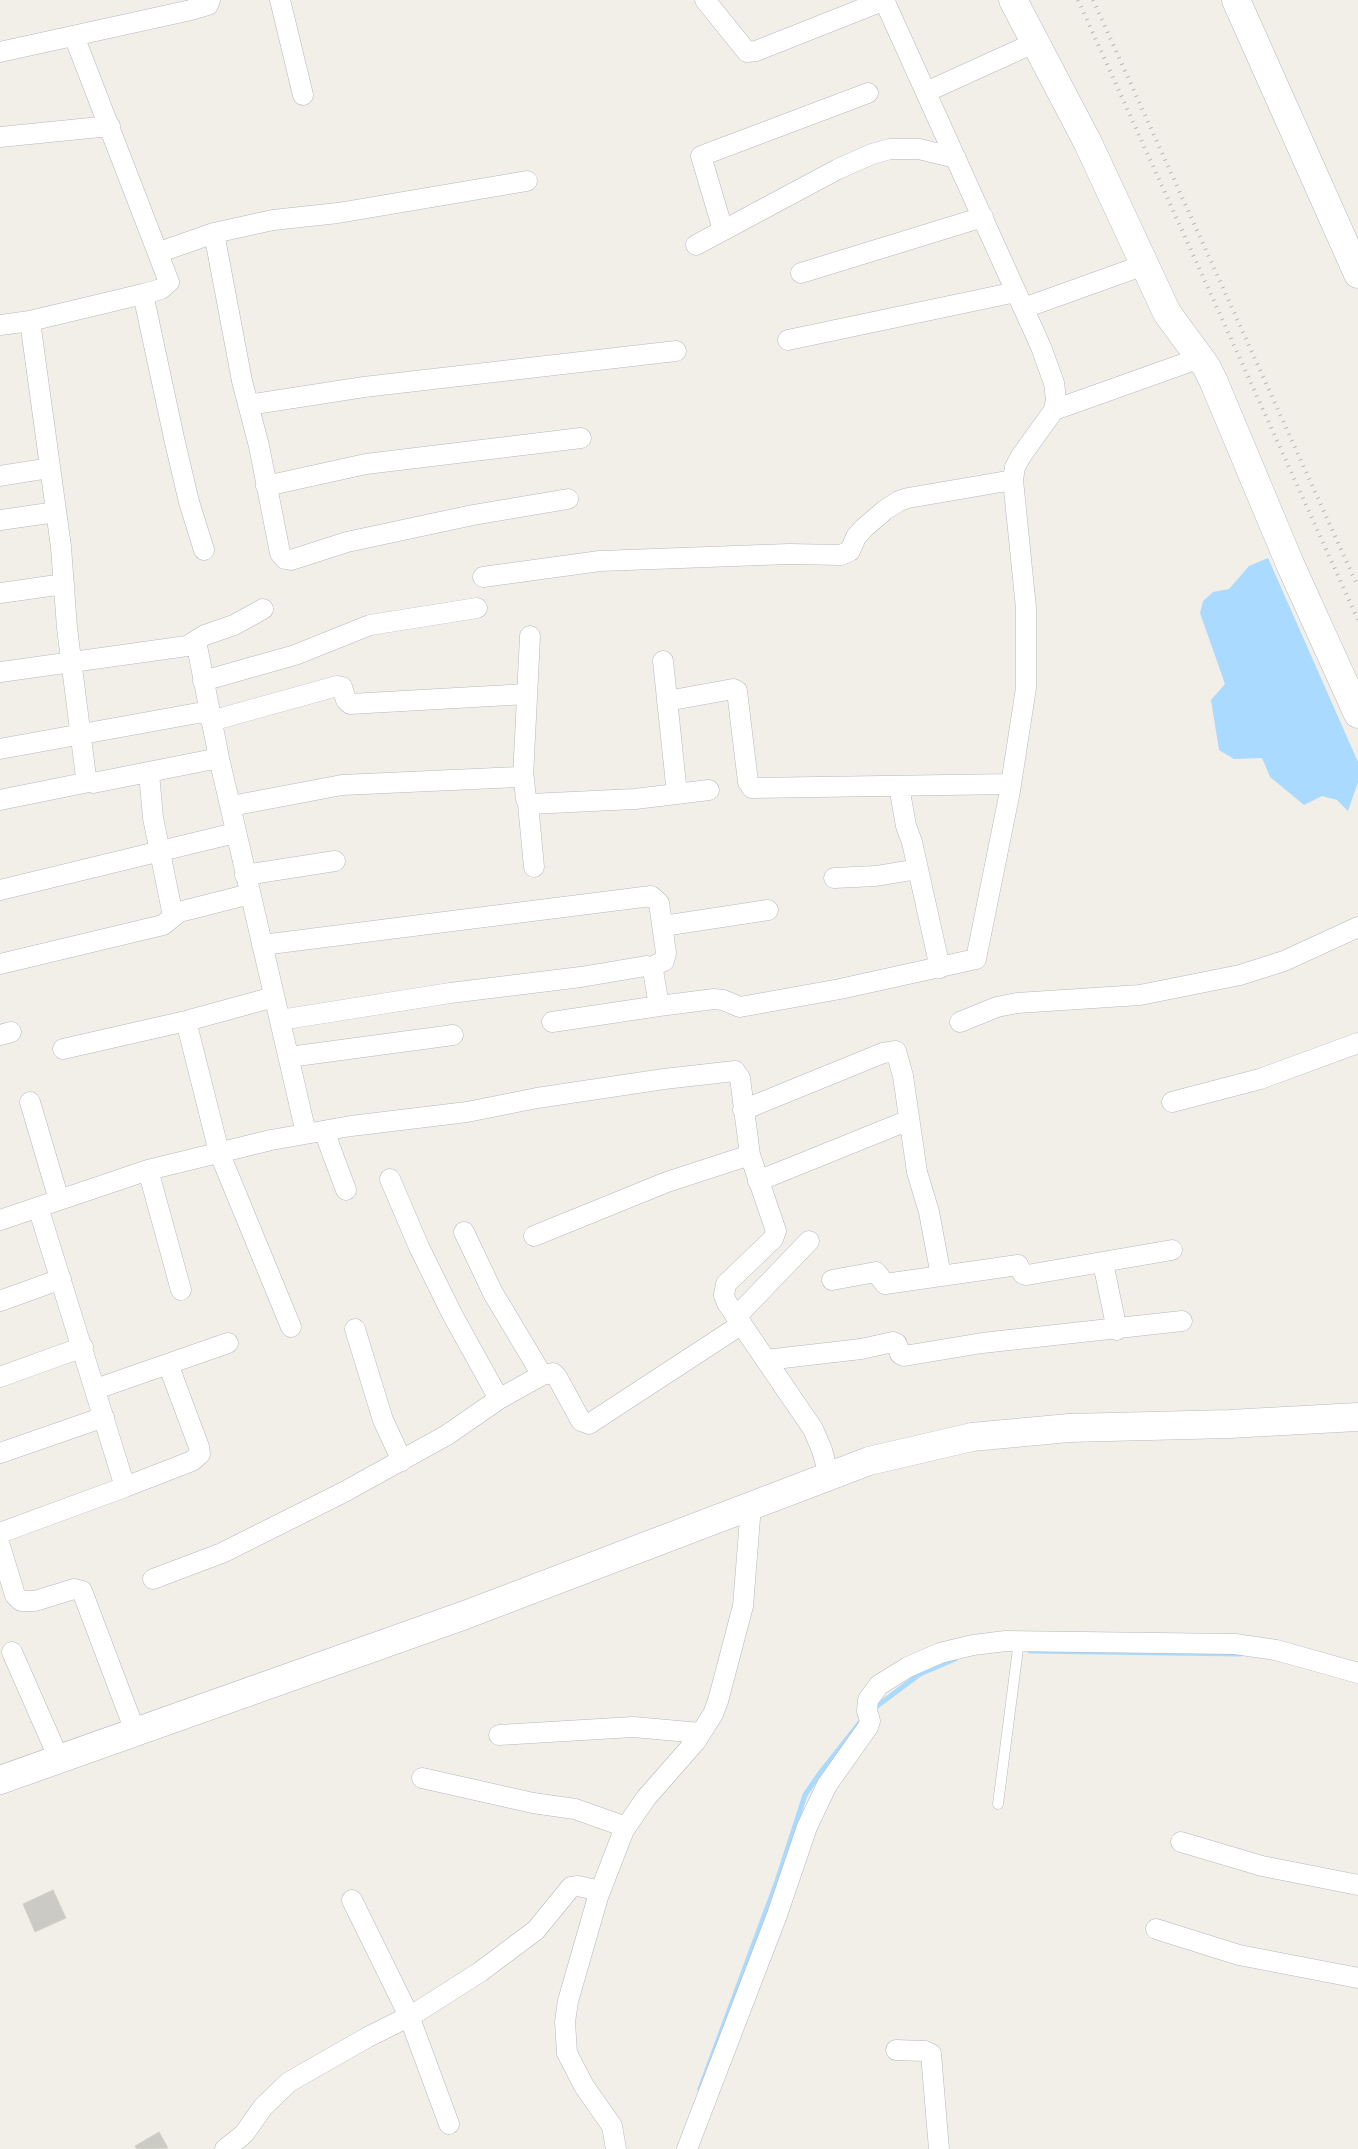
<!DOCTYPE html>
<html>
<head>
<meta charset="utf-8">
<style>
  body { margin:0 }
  canvas { display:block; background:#f1efe8 }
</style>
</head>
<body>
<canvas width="1358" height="2149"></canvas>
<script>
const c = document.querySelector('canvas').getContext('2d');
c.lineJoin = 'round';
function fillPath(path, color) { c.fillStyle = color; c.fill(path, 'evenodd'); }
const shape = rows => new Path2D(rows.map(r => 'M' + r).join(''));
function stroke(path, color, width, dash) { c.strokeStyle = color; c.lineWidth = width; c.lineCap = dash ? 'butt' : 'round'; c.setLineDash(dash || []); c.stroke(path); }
const water = shape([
  [1268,558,1358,762,1358,782,1348,811,1337,800,1322,796,1304,805,1270,777,1262,758,1234,759,1219,750,1211,700,1225,684,1200,613,1203,601,1213,592,1229,589,1249,566]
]);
const stream = shape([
  [1030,1651,1241,1654],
  [873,1709,920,1674,955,1659],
  [700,2089,777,1881,805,1795,820,1773,865,1716]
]);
const building = shape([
  [53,1890,66,1918,35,1932,23,1904,53,1890],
  [159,2132,168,2148,137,2149,135,2146,159,2132]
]);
const lane = shape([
  [998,1804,1019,1641]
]);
const street = shape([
  [280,0,303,95],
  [705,0,747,52,756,51,885,0],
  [74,36,169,282,161,289,143,294,30,321,61,547,67,628,86,777,93,783,219,758,306,1133],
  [0,52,191,10,208,5,210,0],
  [926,92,1034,43],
  [0,137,110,126],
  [723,230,701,156,868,93],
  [214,233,242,381,259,446,280,553,285,559,291,560,347,542,473,515,568,499],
  [696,245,838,169,872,154,890,149,919,149,956,158],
  [160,252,214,233,273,220,338,213,527,181],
  [801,273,983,217],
  [143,294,174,438,189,502,204,550],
  [1024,308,1144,265],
  [0,325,30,321],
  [788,340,1016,292],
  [248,405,364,387,676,351],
  [1054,410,1200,358],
  [0,476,50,468],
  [266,486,366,464,581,438],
  [0,520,56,512],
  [483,577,600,561,789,554,841,555,850,551,856,537,864,528,885,510,899,501,908,498,1013,480],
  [0,593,64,584],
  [196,641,219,758],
  [663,661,677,794],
  [0,672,187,646,205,635,234,625,263,609],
  [203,681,295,655,370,625,477,608],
  [667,701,733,689,737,691,748,782,752,788,1011,784],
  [211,721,337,686,342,687,346,700,350,704,527,694],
  [0,749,209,711],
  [149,773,153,818,173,916],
  [523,778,530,636],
  [899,786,906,826,912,842,940,968],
  [0,800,89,782],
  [528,804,534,867],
  [231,806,342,785,518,777,524,779,526,799,530,804,635,799,709,790],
  [245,875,335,861],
  [834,878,876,876,918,869],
  [0,890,235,833],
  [663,926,768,910],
  [262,945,651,896,659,903,666,953,664,961,651,967],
  [0,964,163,925,179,912,250,894],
  [280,1020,450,993,581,977,646,966,653,970,659,1006,714,999,723,1000,740,1007,840,989,976,959,1010,791,1026,688,1026,608,1013,480,1015,467,1021,456,1054,410,1056,399,1054,383,1041,347,884,0],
  [186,1021,219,1152,291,1327],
  [552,1022,659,1006],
  [960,1022,997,1007,1017,1003,1140,995,1240,975,1284,961,1358,927],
  [0,1035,11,1032],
  [63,1049,186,1021,274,997],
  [289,1057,453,1035],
  [30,1102,59,1200],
  [1172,1102,1260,1079,1358,1043],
  [743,1110,883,1053,896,1051,903,1076,917,1172,929,1212,941,1276],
  [324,1131,346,1190],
  [148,1170,181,1290],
  [390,1179,419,1247,452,1314,499,1399],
  [758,1181,909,1120],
  [0,1220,148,1170,271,1140,351,1126,467,1112,537,1098,664,1079,735,1071,740,1078,750,1155,776,1231,773,1239,726,1284,724,1295,727,1303,813,1429,822,1450,829,1476],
  [464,1232,493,1293,542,1375],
  [534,1236,667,1182,750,1155],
  [1103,1263,1117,1330],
  [832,1280,876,1272,885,1284,1018,1265,1023,1274,1027,1275,1172,1250],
  [0,1301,61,1279],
  [736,1317,809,1241],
  [355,1329,383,1420,402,1461],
  [766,1360,861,1349,893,1342,897,1344,900,1354,904,1356,982,1343,1182,1321],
  [0,1377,83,1347],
  [96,1389,228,1343],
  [0,1453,104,1417],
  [125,1487,192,1461,200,1454,199,1447,168,1364],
  [0,1533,125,1487,38,1207],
  [0,1546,15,1595,21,1601,35,1601,74,1589,82,1591,135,1731],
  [153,1579,222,1553,344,1492,447,1435,499,1399,542,1375,553,1373,557,1377,581,1421,589,1424,742,1324],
  [12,1652,59,1759],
  [499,1735,633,1727,701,1733],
  [422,1778,533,1803,575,1809,626,1827],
  [1181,1842,1262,1866,1358,1885],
  [352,1900,409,2016,449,2124],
  [1156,1929,1239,1955,1358,1978],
  [896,2050,925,2051,931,2054,939,2149],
  [225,2149,244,2134,263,2107,289,2082,368,2037,414,2014,480,1972,536,1930,571,1887,578,1886,600,1891],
  [616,2149,612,2126,584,2086,567,2053,565,2022,568,2001,598,1897,624,1830,646,1798,696,1741,713,1714,718,1701,743,1606,751,1506],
  [687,2149,777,1915,807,1827,827,1785,868,1727,870,1721,867,1711,868,1700,879,1685,908,1667,940,1653,973,1645,1006,1641,1235,1644,1276,1650,1358,1673]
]);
const secondary = shape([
  [1013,0,1088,143,1167,313,1206,366,1213,380,1290,564,1358,714],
  [1236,0,1358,274],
  [0,1780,465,1615,869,1461,972,1437,1069,1428,1229,1424,1358,1417]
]);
const rail = shape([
  [1078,0,1358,620],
  [1093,0,1358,587]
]);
fillPath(water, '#aadaff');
stroke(stream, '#aadaff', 5);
fillPath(building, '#cccac5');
stroke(building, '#d6d1c6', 1);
stroke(lane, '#b5b8bc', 11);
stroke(street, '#b5b8bc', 21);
stroke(secondary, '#b6babf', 29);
stroke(lane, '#fff', 10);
stroke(street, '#fff', 20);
stroke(secondary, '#fff', 28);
stroke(rail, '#b6b7b8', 4, [1, 6]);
</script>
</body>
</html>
